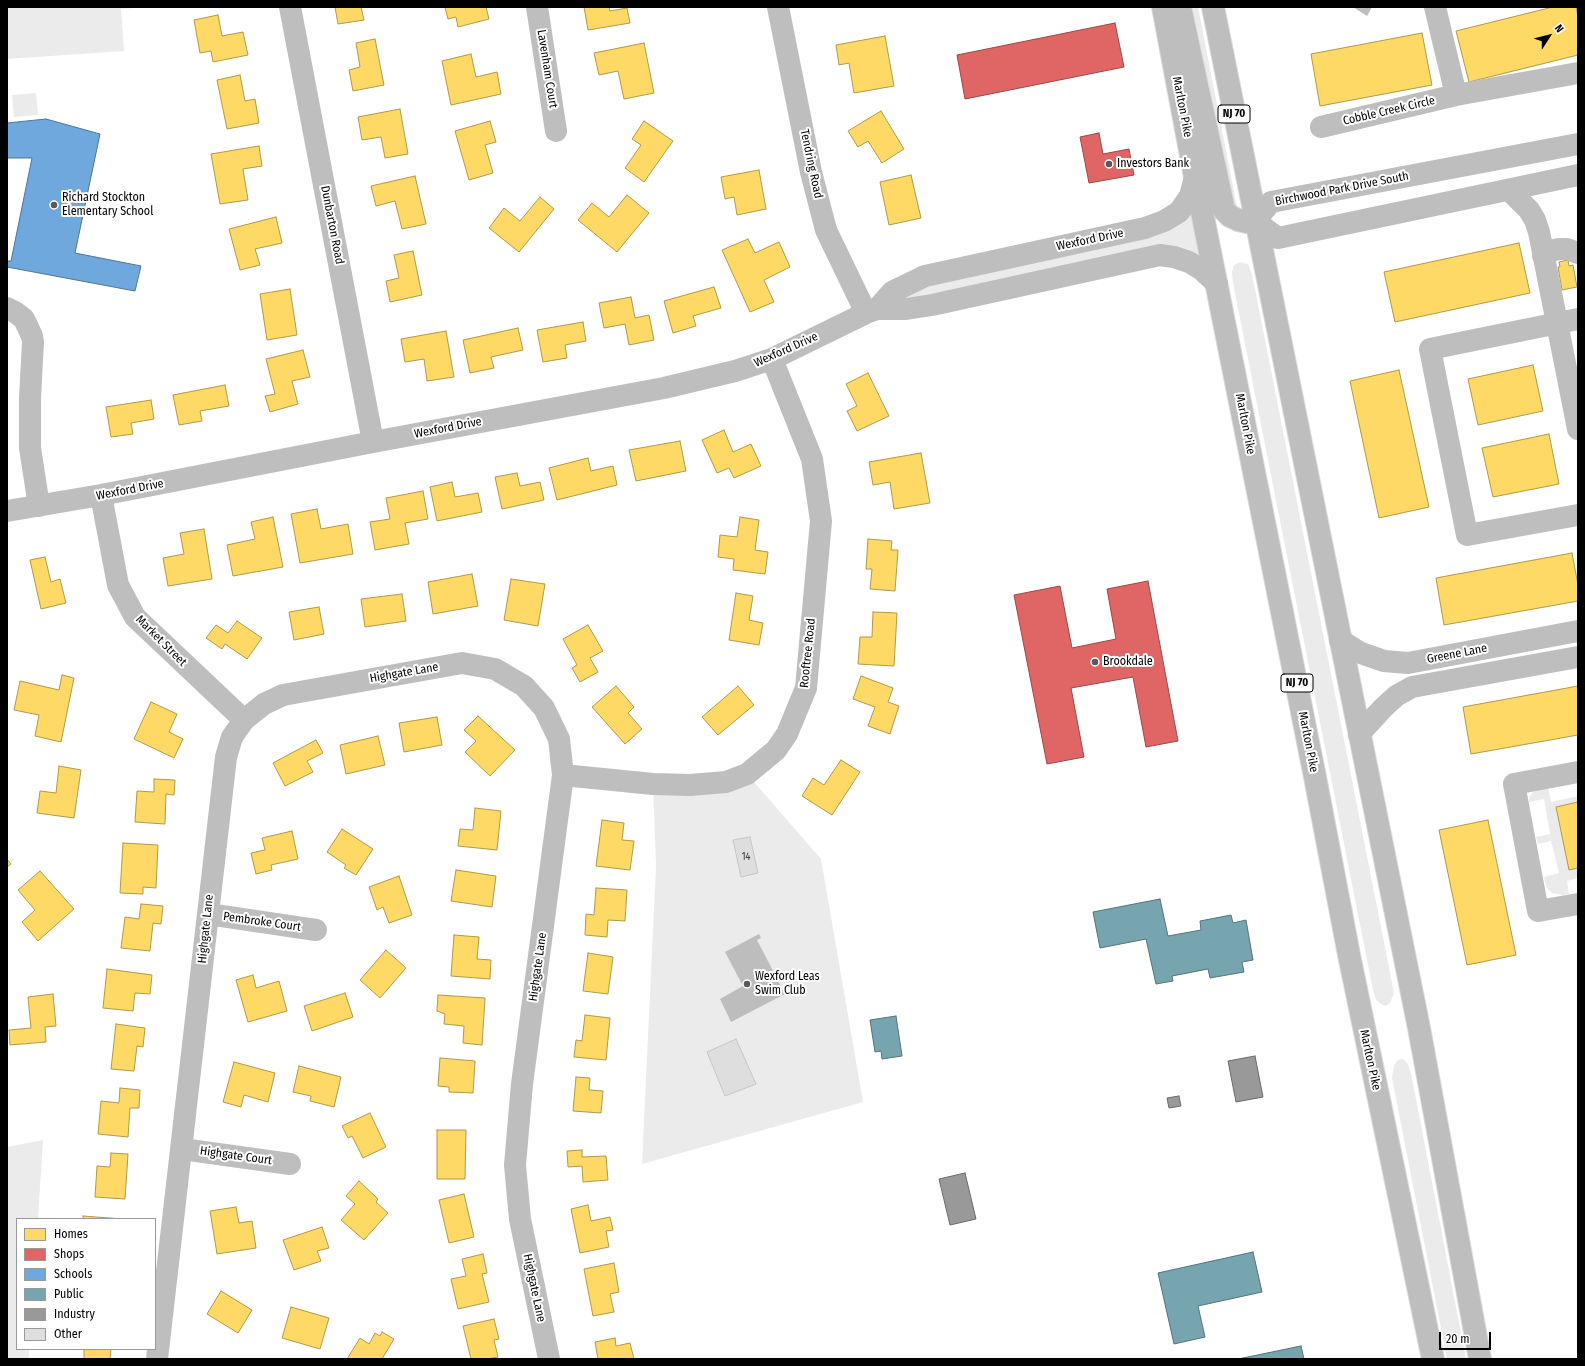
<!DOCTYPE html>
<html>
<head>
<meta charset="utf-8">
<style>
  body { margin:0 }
  #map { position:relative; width:1585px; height:1366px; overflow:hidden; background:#fff; font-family:"Fira Sans Condensed",sans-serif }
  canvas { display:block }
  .frame { position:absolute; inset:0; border:8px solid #000; pointer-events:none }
  .legend { position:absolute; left:16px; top:1218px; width:140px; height:132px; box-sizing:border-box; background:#fff; border:1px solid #999; margin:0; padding:5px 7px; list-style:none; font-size:12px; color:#000 }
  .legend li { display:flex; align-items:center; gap:8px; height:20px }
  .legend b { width:20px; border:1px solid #999 }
  .north { position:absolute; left:1529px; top:16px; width:40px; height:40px; -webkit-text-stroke:3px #fff; paint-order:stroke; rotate:54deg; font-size:11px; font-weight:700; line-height:16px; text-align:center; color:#000 }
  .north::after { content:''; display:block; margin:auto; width:14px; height:18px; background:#000; clip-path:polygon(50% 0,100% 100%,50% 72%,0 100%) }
  .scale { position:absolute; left:1439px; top:1332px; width:52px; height:18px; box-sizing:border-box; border:2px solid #000; border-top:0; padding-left:5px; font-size:12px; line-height:14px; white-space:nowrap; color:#000; -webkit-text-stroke:3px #fff; paint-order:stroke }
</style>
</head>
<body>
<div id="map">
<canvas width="1585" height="1366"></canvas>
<div class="frame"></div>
<ul class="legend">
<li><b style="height:11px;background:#ffd966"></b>Homes</li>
<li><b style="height:11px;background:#e06666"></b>Shops</li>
<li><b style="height:11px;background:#6fa8dc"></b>Schools</li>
<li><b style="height:11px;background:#76a5af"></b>Public</li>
<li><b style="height:11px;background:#999"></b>Industry</li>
<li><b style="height:11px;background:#dedede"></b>Other</li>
</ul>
<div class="north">N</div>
<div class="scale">20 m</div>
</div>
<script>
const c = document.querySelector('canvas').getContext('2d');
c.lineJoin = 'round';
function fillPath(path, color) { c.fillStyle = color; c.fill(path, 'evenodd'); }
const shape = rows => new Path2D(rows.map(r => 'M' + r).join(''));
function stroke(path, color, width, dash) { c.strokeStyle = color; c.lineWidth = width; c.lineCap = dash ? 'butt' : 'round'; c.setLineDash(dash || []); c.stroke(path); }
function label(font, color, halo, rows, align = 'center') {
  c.font = font + ' "Fira Sans Condensed",sans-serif'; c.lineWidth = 4; c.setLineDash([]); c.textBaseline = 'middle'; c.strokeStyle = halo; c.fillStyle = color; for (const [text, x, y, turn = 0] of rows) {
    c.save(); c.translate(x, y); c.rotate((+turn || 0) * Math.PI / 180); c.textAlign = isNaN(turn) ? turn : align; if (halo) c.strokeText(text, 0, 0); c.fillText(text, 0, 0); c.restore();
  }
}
const green = shape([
  [7,7,145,7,121,9,124,51,7,59],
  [1190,7,1198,7,1237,207,1235,209],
  [36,93,38,115,14,117,12,95],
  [1190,196,1217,284,1174,257,906,309,892,292,1145,228],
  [1240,262,1248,264,1252,274,1394,993,1390,1003,1386,1006,1381,1004,1376,1000,1373,990,1233,283,1232,272,1234,265],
  [747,774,821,859,863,1102,642,1164,656,866,653,784],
  [1548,787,1551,802,1578,796,1578,878,1567,881,1569,894,1562,895,1552,893,1547,888,1545,882,1544,877,1559,873,1551,841,1538,844,1536,837,1550,834,1544,799,1529,802,1529,798,1532,793,1537,790],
  [1403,1059,1408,1064,1411,1073,1466,1359,1447,1359,1392,1078,1394,1065,1398,1060],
  [43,1140,38,1219,17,1219,17,1349,29,1349,29,1359,7,1359,7,1147]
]);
const water = shape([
  [1353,7,1372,7,1367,16],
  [759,934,761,938,757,940,785,994,731,1022,720,999,743,986,725,952]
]);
const homes = shape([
  [335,7,361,7,364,20,338,24,335,7],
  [445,7,486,7,489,19,458,27,456,17,448,19,445,7],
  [584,7,609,7,610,11,627,8,630,23,588,30,584,7],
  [1553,7,1576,7,1578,16,1578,55,1469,82,1456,31,1553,7],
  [218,15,222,36,243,32,248,55,213,62,211,51,200,53,194,20,218,15],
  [1422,33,1432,85,1320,106,1311,54,1422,33],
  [885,36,894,86,854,93,849,63,839,65,836,45,885,36],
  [375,39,384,85,353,91,349,70,360,67,356,43,375,39],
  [644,43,654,93,624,99,618,71,599,75,594,53,644,43],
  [471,54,476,77,497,72,501,94,451,105,442,61,471,54],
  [240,75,245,101,255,99,259,123,227,129,217,80,240,75],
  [400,109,408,154,385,158,381,137,362,140,358,117,400,109],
  [881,111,904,149,882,163,868,141,858,147,848,131,881,111],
  [490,121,496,142,485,145,493,173,469,180,455,131,490,121],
  [644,121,673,141,644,182,625,168,641,145,632,139,644,121],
  [259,146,262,166,243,169,248,200,220,204,211,154,259,146],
  [759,170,766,209,737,215,734,197,725,199,721,177,759,170],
  [911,175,921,218,889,225,880,182,911,175],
  [415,176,426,224,402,229,395,201,376,206,371,186,415,176],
  [627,195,649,213,617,252,578,220,592,203,609,217,627,195],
  [540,197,554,209,519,252,489,228,504,208,520,221,540,197],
  [276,217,282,243,255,249,260,265,240,270,229,229,276,217],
  [748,239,755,253,779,242,790,267,764,280,774,302,750,312,722,250,748,239],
  [1519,243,1530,293,1395,322,1384,272,1519,243],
  [413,251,422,295,390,302,386,281,399,278,394,255,413,251],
  [1568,260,1569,266,1573,265,1577,287,1562,290,1558,267,1560,267,1559,262,1568,260],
  [714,287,721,308,693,316,696,326,673,333,664,301,714,287],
  [290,289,297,335,267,340,260,294,290,289],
  [631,297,635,318,649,315,654,340,629,345,625,324,604,328,599,303,631,297],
  [583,322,586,341,565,345,567,358,543,362,537,330,583,322],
  [518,328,523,350,491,357,494,368,470,373,463,340,518,328],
  [446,331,454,377,427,381,424,359,405,362,401,339,446,331],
  [303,350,310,377,292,381,298,404,270,412,265,396,275,394,266,359,303,350],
  [1533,365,1543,411,1478,425,1468,379,1533,365],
  [1399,370,1429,507,1379,518,1350,381,1399,370],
  [868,373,889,416,857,431,847,411,857,406,846,384,868,373],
  [225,385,229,406,200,411,202,421,179,425,173,395,225,385],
  [151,400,154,419,131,423,133,434,111,437,106,407,151,400],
  [724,430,733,452,751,444,761,466,734,478,729,468,717,473,702,440,724,430],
  [1549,434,1559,484,1493,497,1482,448,1549,434],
  [680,441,686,471,636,481,629,450,680,441],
  [921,453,930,503,894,509,890,482,873,485,869,462,921,453],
  [588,458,591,471,613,466,617,485,557,500,549,468,588,458],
  [517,473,520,486,540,482,544,500,502,509,495,477,517,473],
  [452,482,455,497,478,493,482,512,437,521,430,487,452,482],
  [423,491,428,519,405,523,409,544,375,550,370,522,390,519,386,498,423,491],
  [317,509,321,529,348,524,353,554,300,563,291,514,317,509],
  [273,517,283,567,233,576,227,545,255,539,251,522,273,517],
  [740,517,759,520,755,550,768,552,765,574,733,570,734,559,718,557,720,535,737,537,740,517],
  [204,529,212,579,168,586,163,558,184,554,180,533,204,529],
  [868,539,892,541,891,550,898,550,895,591,870,589,872,569,866,569,868,539],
  [1572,553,1578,585,1578,601,1444,625,1436,578,1572,553],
  [45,557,51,582,60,579,66,603,41,609,30,560,45,557],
  [472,574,478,606,433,614,428,582,472,574],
  [511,579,545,584,538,626,504,620,511,579],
  [736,593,753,596,749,620,763,623,759,645,729,640,736,593],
  [402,594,406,621,365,627,361,599,402,594],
  [319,607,324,634,294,640,289,612,319,607],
  [873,612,897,613,894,666,858,664,860,637,872,637,873,612],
  [237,621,262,638,247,659,225,644,222,649,206,638,216,625,228,633,237,621],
  [588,625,603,651,590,658,598,672,580,682,572,668,577,665,563,639,588,625],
  [62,675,74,678,61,742,35,736,39,715,14,710,20,681,59,690,62,675],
  [861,676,893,688,888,702,899,706,890,734,868,726,875,707,853,699,861,676],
  [616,686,634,707,628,713,642,729,625,744,592,707,616,686],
  [738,686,754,705,718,735,702,717,738,686],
  [1578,686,1578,735,1471,754,1463,707,1578,686],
  [151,702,177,714,169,732,183,739,174,758,134,739,151,702],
  [478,716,515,750,490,776,465,752,476,741,464,730,478,716],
  [437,717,442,745,404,752,399,723,437,717],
  [378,736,385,765,346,774,340,745,378,736],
  [316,740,323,753,307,761,313,772,285,786,273,763,316,740],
  [841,760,860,772,832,815,802,796,813,778,824,785,841,760],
  [59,766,81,770,74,818,37,813,40,791,56,793,59,766],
  [154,779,175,780,174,795,166,794,165,824,135,822,137,791,154,792,154,779],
  [1578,802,1578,868,1569,870,1556,807,1578,802],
  [475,808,501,811,497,850,458,846,460,829,473,830,475,808],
  [602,820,624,823,622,840,634,841,630,870,596,866,602,820],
  [1488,820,1516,955,1467,965,1439,830,1488,820],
  [342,829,373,849,356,875,344,868,346,865,327,852,342,829],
  [292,831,298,859,271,865,272,870,256,874,251,853,265,850,262,838,292,831],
  [123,843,158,845,156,888,143,887,143,894,120,893,123,843],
  [7,859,11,864,7,867,7,859],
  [456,870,496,876,492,907,451,901,456,870],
  [40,871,74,909,38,941,22,922,35,910,18,890,40,871],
  [399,876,412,915,389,923,383,907,377,910,369,887,399,876],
  [596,888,627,890,625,921,608,920,607,937,585,935,586,914,594,915,596,888],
  [141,904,163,906,161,924,153,923,150,951,121,948,125,917,139,919,141,904],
  [454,935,479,937,477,959,491,960,490,979,451,976,454,935],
  [386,950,406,968,380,998,360,980,386,950],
  [588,953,613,957,608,994,583,991,588,953],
  [107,969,152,975,150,994,135,993,133,1011,103,1008,107,969],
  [253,975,256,988,279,981,287,1011,248,1022,236,980,253,975],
  [345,993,353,1017,312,1031,304,1006,345,993],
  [53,994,56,1026,45,1027,46,1042,10,1045,9,1030,31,1028,28,997,53,994],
  [438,995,485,998,482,1045,463,1043,464,1026,444,1024,445,1014,437,1011,438,995],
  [585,1015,610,1018,606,1060,574,1057,576,1040,582,1041,585,1015],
  [116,1024,145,1028,143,1047,137,1046,134,1071,111,1069,116,1024],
  [440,1058,475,1061,473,1093,449,1092,449,1087,438,1086,440,1058],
  [234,1062,275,1073,268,1102,244,1095,241,1107,223,1102,234,1062],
  [299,1066,341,1077,334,1107,310,1101,311,1096,293,1092,299,1066],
  [576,1077,590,1078,589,1090,603,1091,601,1113,573,1111,576,1077],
  [120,1088,140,1090,139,1108,130,1108,128,1137,98,1134,101,1101,119,1103,120,1088],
  [370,1113,386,1147,363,1158,352,1136,348,1138,342,1126,370,1113],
  [437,1130,466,1130,465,1179,437,1179,437,1130],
  [582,1150,582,1157,606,1156,608,1180,583,1182,582,1166,568,1167,567,1151,582,1150],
  [111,1153,128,1154,125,1199,95,1197,97,1166,110,1167,111,1153],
  [359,1181,378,1199,376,1202,388,1213,364,1240,341,1220,355,1204,346,1196,359,1181],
  [464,1194,474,1237,449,1243,439,1200,464,1194],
  [588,1205,591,1221,610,1217,613,1230,606,1231,609,1247,580,1253,571,1209,588,1205],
  [236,1207,239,1223,252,1221,256,1248,217,1254,210,1211,236,1207],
  [83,1216,123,1219,83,1219,83,1216],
  [322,1227,329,1248,317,1251,321,1261,294,1270,283,1240,322,1227],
  [483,1254,487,1273,482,1274,489,1302,458,1309,451,1279,466,1276,462,1259,483,1254],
  [614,1263,619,1292,610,1294,614,1312,593,1316,584,1269,614,1263],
  [221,1291,252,1310,238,1333,207,1314,221,1291],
  [291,1307,329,1318,320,1349,282,1338,291,1307],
  [494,1319,499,1339,494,1340,498,1357,487,1359,471,1359,463,1326,494,1319],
  [382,1332,394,1339,382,1359,347,1359,360,1338,369,1344,375,1333,380,1336,382,1332],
  [615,1338,616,1346,630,1343,634,1359,598,1359,595,1342,615,1338],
  [84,1349,111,1349,110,1359,84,1359,84,1349]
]);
const shops = shape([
  [1115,23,1124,67,965,99,957,55,1115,23],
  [1099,133,1103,154,1129,149,1134,175,1089,183,1080,137,1099,133],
  [1148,581,1178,741,1146,747,1133,677,1071,688,1084,757,1047,764,1014,595,1060,586,1072,648,1116,639,1107,589,1148,581]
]);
const schools = shape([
  [46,119,100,134,75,253,141,266,135,291,7,267,7,261,11,261,32,158,7,158,7,123,46,119]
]);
const public = shape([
  [1160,899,1168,936,1201,930,1200,921,1231,915,1233,923,1246,920,1253,960,1242,962,1244,972,1210,978,1208,969,1172,976,1173,981,1156,984,1146,939,1100,948,1093,912,1160,899],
  [896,1016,902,1056,882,1059,881,1051,875,1052,870,1020,896,1016],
  [1253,1252,1262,1292,1198,1306,1205,1337,1174,1344,1158,1273,1253,1252],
  [1301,1346,1304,1359,1238,1359,1301,1346]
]);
const industry = shape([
  [1255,1056,1263,1097,1236,1102,1228,1061,1255,1056],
  [1179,1096,1181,1106,1169,1108,1167,1098,1179,1096],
  [965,1173,976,1219,950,1225,939,1179,965,1173]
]);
const building = shape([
  [750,837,758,873,741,877,733,840,750,837],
  [736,1039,756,1084,725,1096,707,1052,736,1039]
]);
const minor = shape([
  [290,7,373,442],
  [537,7,556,131],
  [778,7,811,172,826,230,866,313],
  [1435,7,1456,95,1578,73],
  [1321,127,1456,95],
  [1578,144,1271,202,1255,221,1278,238,1578,175],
  [1195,177,1190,196,1179,212,1164,221,1145,228,925,276,892,292,877,309,906,309,932,305,1160,255,1174,257,1189,262,1202,270,1217,284],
  [1509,190,1529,210,1535,220,1539,232,1578,429],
  [1543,256,1550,251,1559,249,1567,249,1578,253],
  [7,308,15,312,24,319,32,336,33,342,30,398,30,448,39,506],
  [1578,319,1430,349,1467,535,1578,515],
  [101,495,118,585,135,617,244,720],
  [7,511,101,495,373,442,664,388,735,371,772,359,866,313,877,309],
  [1340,640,1361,653,1384,661,1408,663,1578,631],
  [1359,734,1383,708,1396,696,1412,687,1578,657],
  [1578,772,1514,784,1538,911,1578,904],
  [563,775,653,784,690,785,726,782,747,774,776,750,787,734,806,688,821,521,812,459,772,359],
  [208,914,316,930],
  [182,1149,290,1164],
  [157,1359,226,757,232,737,244,720,264,704,283,695,462,663,495,669,524,686,544,708,559,739,563,775,522,1084,515,1165,520,1219,549,1359]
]);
const highway = shape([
  [1163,7,1195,177,1315,777,1350,960,1433,1359],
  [1180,7,1224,210,1230,216,1238,220,1247,222,1255,221],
  [1213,7,1419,1028,1480,1359]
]);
const markers = [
  [1109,164,4,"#595959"],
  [54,205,4,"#595959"],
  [1095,662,4,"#595959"],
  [747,984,4,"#595959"]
];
const numberNames = [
  ["14",746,857]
];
const shields = [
  [1234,114,32],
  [1297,683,32]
];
const shieldNames = [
  ["NJ 70",1234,114],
  ["NJ 70",1297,683]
];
const streetNames = [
  ["Lavenham Court",547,69,81],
  ["Marlton Pike",1182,107,79],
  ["Cobble Creek Circle",1389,111,-13],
  ["Tendring Road",811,164,78],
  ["Birchwood Park Drive South",1342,189,-11],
  ["Dunbarton Road",332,225,79],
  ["Wexford Drive",1090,240,-12],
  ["Wexford Drive",786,350,-24],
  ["Marlton Pike",1245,424,79],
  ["Wexford Drive",448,428,-11],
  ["Wexford Drive",130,490,-11],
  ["Market Street",161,641,45],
  ["Rooftree Road",808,653,-84],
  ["Greene Lane",1457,654,-11],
  ["Highgate Lane",404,673,-10],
  ["Marlton Pike",1308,742,79],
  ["Pembroke Court",262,922,8],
  ["Highgate Lane",206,929,-84],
  ["Highgate Lane",538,967,-82],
  ["Marlton Pike",1370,1060,78],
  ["Highgate Court",236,1156,8],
  ["Highgate Lane",534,1288,78]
];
const poiNames = [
  ["Investors Bank",1117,164],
  ["Richard Stockton",62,198],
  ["Elementary School",62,212],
  ["Brookdale",1103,662],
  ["Wexford Leas",755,977],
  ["Swim Club",755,991]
];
fillPath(green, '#ebebeb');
fillPath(water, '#bdbdbd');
fillPath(homes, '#ffd966');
stroke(homes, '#b29847', 1);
fillPath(shops, '#e06666');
stroke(shops, '#9d4747', 1);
fillPath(schools, '#6fa8dc');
stroke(schools, '#4e769a', 1);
fillPath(public, '#76a5af');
stroke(public, '#53747a', 1);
fillPath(industry, '#999');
stroke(industry, '#6b6b6b', 1);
fillPath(building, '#dedede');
stroke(building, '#c6c6c6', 1);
stroke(highway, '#dbdbdb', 24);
stroke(minor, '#bebebe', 22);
stroke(highway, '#bebebe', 22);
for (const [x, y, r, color] of markers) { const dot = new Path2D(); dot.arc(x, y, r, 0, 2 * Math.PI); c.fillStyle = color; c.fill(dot); stroke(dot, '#fff', 1.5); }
label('10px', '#383838', null, numberNames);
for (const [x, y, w] of shields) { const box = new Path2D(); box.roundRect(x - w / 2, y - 9, w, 18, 3); c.fillStyle = '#fff'; c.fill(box); stroke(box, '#000', 1); }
label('bold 11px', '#000', null, shieldNames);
label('12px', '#000', '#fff', streetNames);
label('12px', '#000', '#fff', poiNames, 'left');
</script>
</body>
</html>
